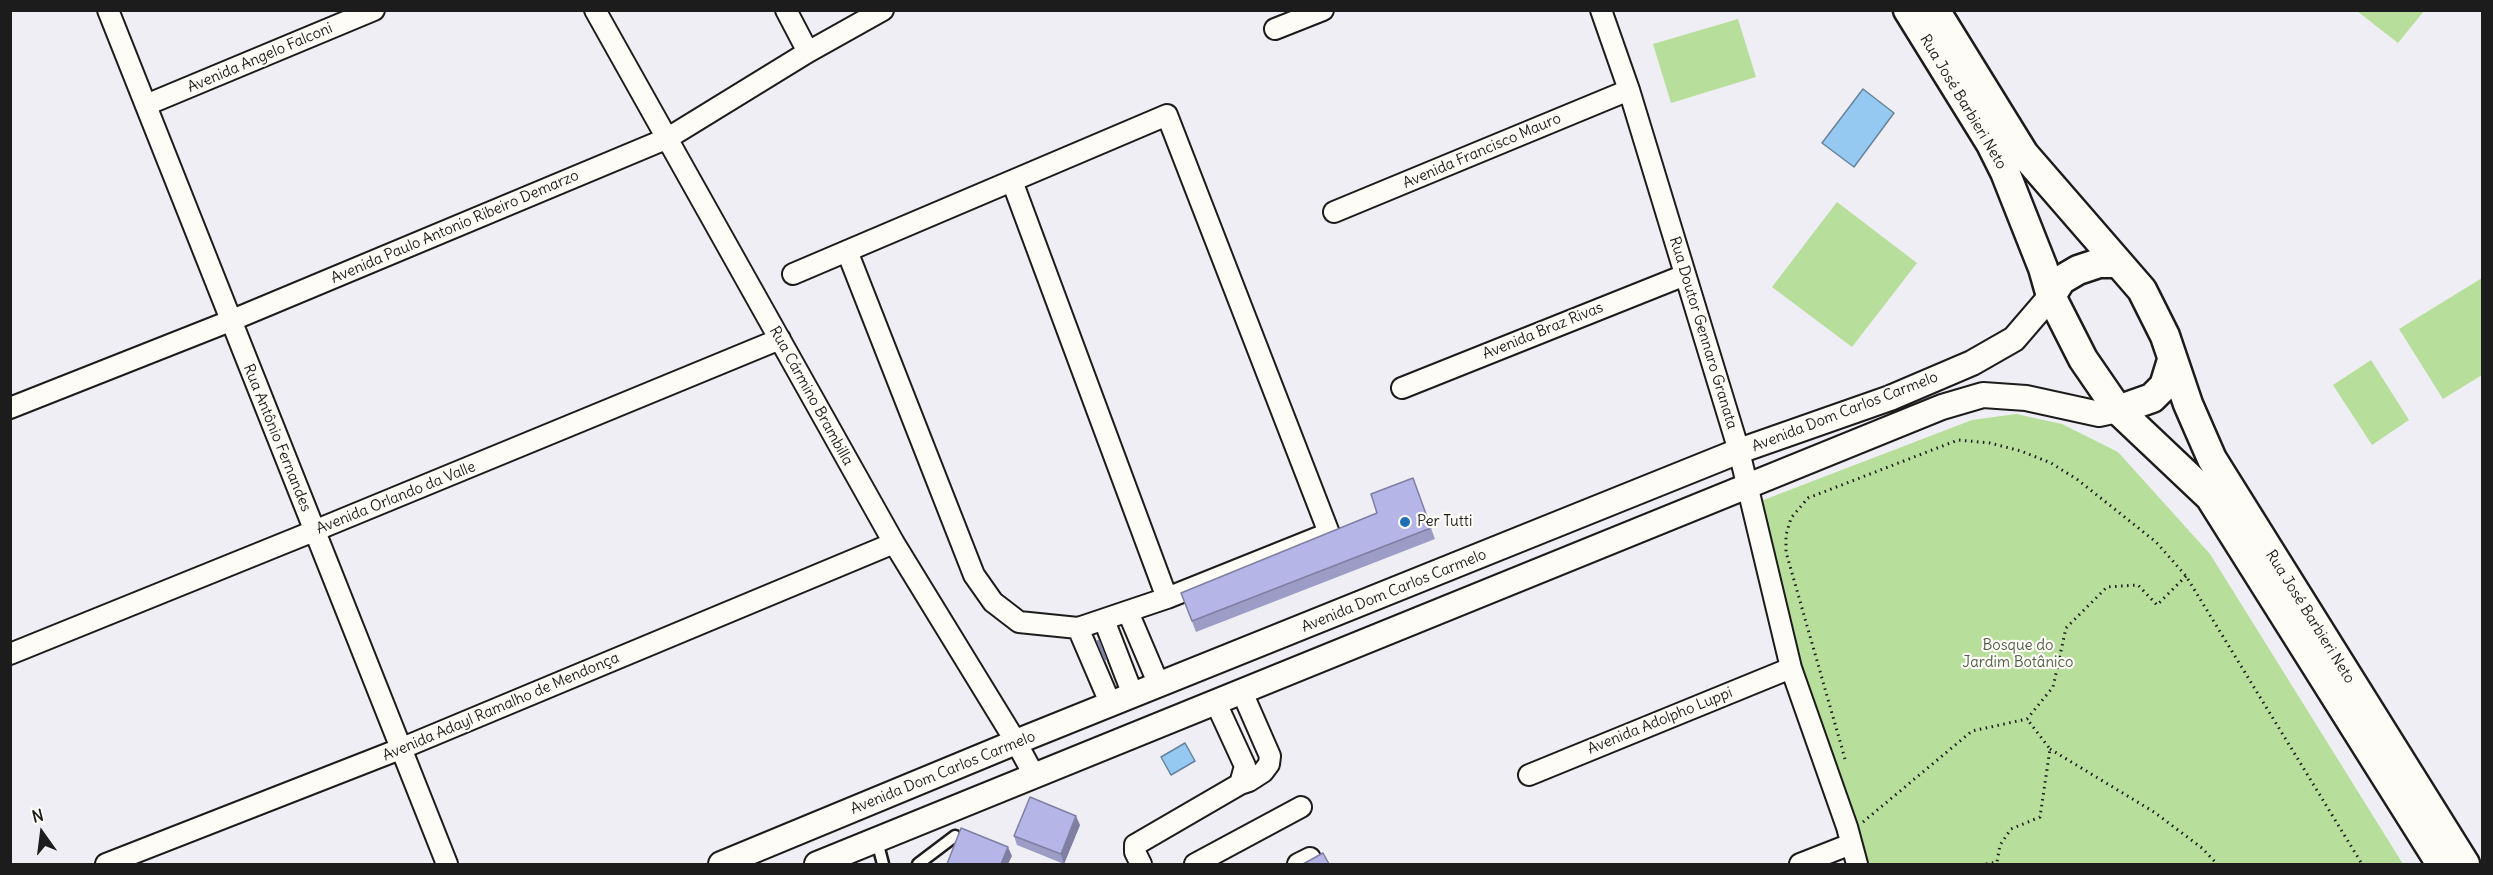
<!DOCTYPE html>
<html>
<head>
<meta charset="utf-8">
<style>
  body { margin:0 }
  #map { position:relative; width:2493px; height:875px; overflow:hidden; background:#efeef4; font-family:Delius,sans-serif }
  canvas { display:block }
  .frame { position:absolute; inset:0; border:12px solid #1c1c1c; pointer-events:none }
  .north { position:absolute; left:12px; top:803px; width:60px; height:60px; -webkit-text-stroke:4px #fdfcf7; paint-order:stroke; rotate:346deg; font-size:16px; font-weight:700; line-height:24px; text-align:center; color:#1c1c1c }
  .north::after { content:''; display:block; margin:auto; width:21px; height:27px; background:#1c1c1c; clip-path:polygon(50% 0,100% 100%,50% 72%,0 100%) }
</style>
</head>
<body>
<div id="map">
<canvas width="2493" height="875"></canvas>
<div class="frame"></div>
<div class="north">N</div>
</div>
<script>
const c = document.querySelector('canvas').getContext('2d');
c.lineJoin = 'round';
function fillPath(path, color) { c.fillStyle = color; c.fill(path, 'evenodd'); }
const shape = rows => new Path2D(rows.map(r => 'M' + r).join(''));
function stroke(path, color, width, dash) { c.strokeStyle = color; c.lineWidth = width; c.lineCap = dash ? 'butt' : 'round'; c.setLineDash(dash || []); c.stroke(path); }
function label(font, color, halo, rows, align = 'center') {
  c.font = font + ' Delius,sans-serif'; c.lineWidth = 4.5; c.setLineDash([]); c.textBaseline = 'middle'; c.strokeStyle = halo; c.fillStyle = color; for (const [text, x, y, turn = 0] of rows) {
    c.save(); c.translate(x, y); c.rotate((+turn || 0) * Math.PI / 180); c.textAlign = isNaN(turn) ? turn : align; if (halo) c.strokeText(text, 0, 0); c.fillText(text, 0, 0); c.restore();
  }
}
const green = shape([
  [2357,11,2424,11,2398,43],
  [1738,19,1756,77,1671,103,1653,44],
  [1837,202,1917,263,1852,347,1772,287],
  [2482,278,2482,375,2443,399,2399,329],
  [2371,360,2409,420,2372,445,2333,385],
  [2016,414,2062,424,2118,452,2210,554,2403,864,1863,864,1753,504,1972,420]
]);
const water = shape([
  [1863,89,1894,113,1854,167,1822,143,1863,89],
  [1185,743,1195,761,1171,775,1161,757,1185,743]
]);
const path = shape([
  [2050,749,2154,812,2202,848,2217,864],
  [1845,759,1786,552,1786,535,1791,518,1808,498,1958,440,1990,443,2021,451,2051,463,2078,480,2156,542,2186,576,2362,864],
  [1863,822,1972,731,2027,719,2053,687,2066,628,2107,587,2138,585,2157,605,2186,576],
  [1986,864,1997,862,2000,845,2011,829,2040,817,2050,749,2027,719]
]);
const service = shape([
  [877,841,883,864],
  [918,864,955,836]
]);
const minor = shape([
  [108,10,447,864],
  [595,10,894,543,1016,742,1035,777],
  [786,10,808,52],
  [1601,10,1629,90,1739,451,1791,668,1847,827,1857,864],
  [1275,29,1323,10],
  [146,105,374,10],
  [1012,181,1167,598],
  [1334,212,1629,90],
  [793,274,847,251,1167,115,1329,533,1167,598,1078,628,1019,622,993,602,974,575,847,251],
  [1402,388,1685,275],
  [10,408,230,321,668,138,808,52,883,10],
  [1128,612,1159,685],
  [1104,620,1133,695],
  [1078,628,1111,705],
  [10,654,314,531,780,339],
  [1216,703,1245,766,1240,784],
  [1529,775,1791,668],
  [106,864,400,749,894,543],
  [1141,864,1135,852,1135,845,1240,784,1249,781,1263,772,1269,764,1270,756,1242,692],
  [1195,864,1301,807],
  [1298,864,1310,858],
  [1800,864,1851,844]
]);
const tertiary = shape([
  [721,864,1016,742,1739,451,1890,398,1972,363,2014,339,2051,296],
  [817,864,1942,407,1983,395,2026,398,2099,414,2118,410]
]);
const secondary = shape([
  [1908,10,1991,144,2005,172,2043,268,2051,296,2083,359,2118,410,2210,497,2441,864],
  [1935,10,2024,154,2142,290,2165,336,2188,404,2212,459,2465,864],
  [2051,296,2061,280,2078,270,2099,263,2117,263],
  [2118,410,2152,398,2164,386,2172,360]
]);
const wall = shape([
  [1413,478,1435,539,1196,632,1181,593,1377,513],
  [1080,825,1064,864,1017,845,1014,836]
]);
const shadedWall = shape([
  [1076,816,1080,825,1064,864,1061,854],
  [1008,847,1012,856,1008,864,1001,864]
]);
const building = shape([
  [1413,478,1431,528,1192,621,1181,593,1377,513,1371,494,1413,478],
  [1097,641,1099,641,1106,659,1105,660,1097,641],
  [1030,797,1076,816,1061,854,1014,836,1030,797],
  [961,828,1008,847,1001,864,947,864,961,828],
  [1323,853,1329,864,1303,864,1323,853]
]);
const markers = [
  [1405,522,6,"#1f6fb2"]
];
const streetNames = [
  ["Avenida Angelo Falconi",260,58,-23],
  ["Rua José Barbieri Neto",1963,102,59],
  ["Avenida Francisco Mauro",1482,151,-23],
  ["Avenida Paulo Antonio Ribeiro Demarzo",455,227,-23],
  ["Avenida Braz Rivas",1543,331,-22],
  ["Rua Doutor Gennaro Granata",1703,333,73],
  ["Rua Cármino Brambilla",811,396,61],
  ["Avenida Dom Carlos Carmelo",1845,412,-21],
  ["Rua Antônio Fernandes",277,438,68],
  ["Avenida Orlando da Valle",396,498,-22],
  ["Avenida Dom Carlos Carmelo",1394,591,-22],
  ["Rua José Barbieri Neto",2310,617,58],
  ["Avenida Adayl Ramalho de Mendonça",501,707,-23],
  ["Avenida Adolpho Luppi",1660,721,-22],
  ["Avenida Dom Carlos Carmelo",943,773,-22]
];
const poiNames = [
  ["Per Tutti",1417,522]
];
const parkNames = [
  ["Bosque do",2018,646],
  ["Jardim Botânico",2018,663]
];
fillPath(green, '#b7df9b');
fillPath(water, '#95c9f2');
stroke(water, '#65849c', 1.5);
stroke(service, '#1c1c1c', 15);
stroke(minor, '#1c1c1c', 24);
stroke(tertiary, '#1c1c1c', 28);
stroke(secondary, '#1c1c1c', 33);
stroke(path, '#1c1c1c', 3, [1.5, 4.5]);
stroke(service, '#fdfcf7', 10);
stroke(minor, '#fdfcf7', 20);
stroke(tertiary, '#fdfcf7', 24);
stroke(secondary, '#fdfcf7', 28);
fillPath(wall, '#9c9cc7');
fillPath(shadedWall, '#7f7fa2');
fillPath(building, '#b5b5e7');
stroke(building, '#7f7fa2', 1.5);
for (const [x, y, r, color] of markers) { const dot = new Path2D(); dot.arc(x, y, r, 0, 2 * Math.PI); c.fillStyle = color; c.fill(dot); stroke(dot, '#fdfcf7', 2); }
label('15px', '#1c1c1c', '#fdfcf7', streetNames);
label('15px', '#1c1c1c', '#fdfcf7', poiNames, 'left');
label('15px', '#526048', '#fdfcf7', parkNames);
</script>
</body>
</html>
